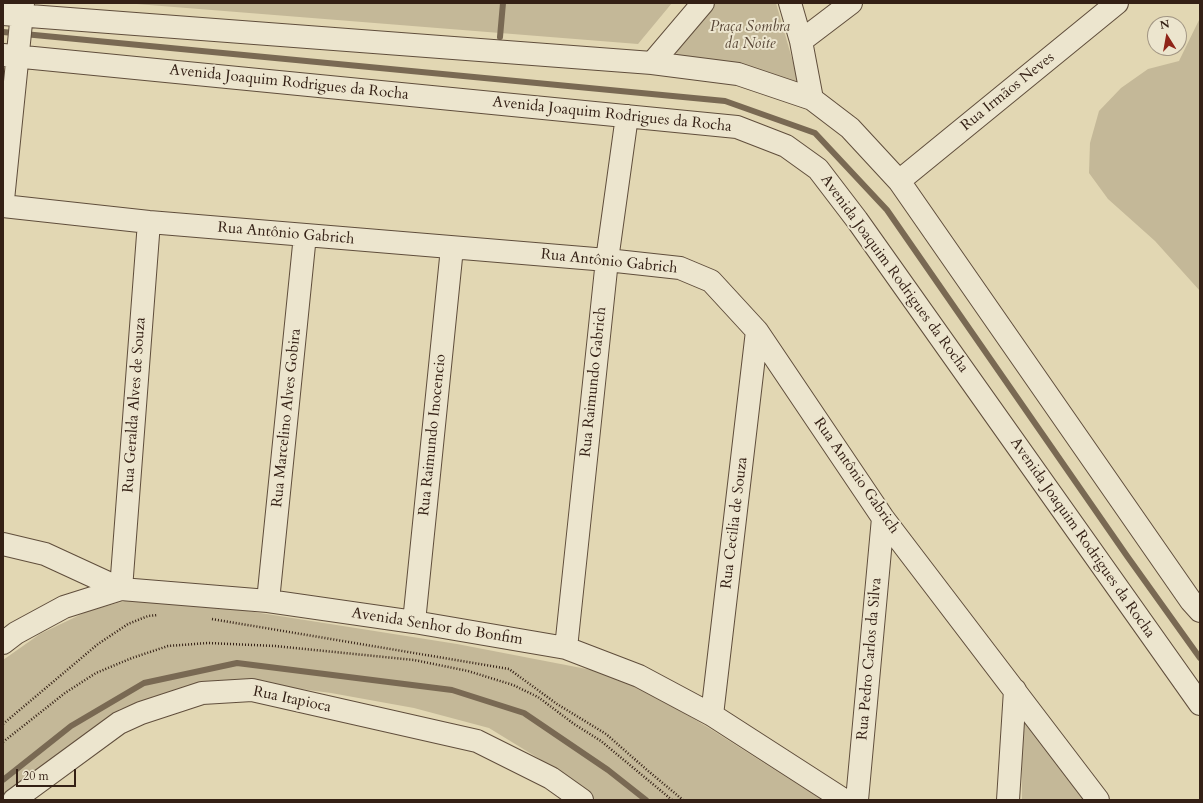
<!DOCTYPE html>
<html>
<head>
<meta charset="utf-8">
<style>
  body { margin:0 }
  #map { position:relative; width:1203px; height:803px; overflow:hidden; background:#e2d7b3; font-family:Cardo,serif }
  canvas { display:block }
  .frame { position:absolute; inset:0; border:4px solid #342015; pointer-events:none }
  .north { position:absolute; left:1147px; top:16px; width:40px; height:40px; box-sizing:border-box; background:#ece5ce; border:1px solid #a29684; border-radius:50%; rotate:349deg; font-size:11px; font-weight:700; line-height:16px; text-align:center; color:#342015 }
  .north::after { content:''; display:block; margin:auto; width:14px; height:18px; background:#8f2418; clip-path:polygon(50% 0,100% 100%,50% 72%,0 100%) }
  .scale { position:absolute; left:16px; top:769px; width:60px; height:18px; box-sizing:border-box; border:2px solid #342015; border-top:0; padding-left:5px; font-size:12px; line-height:14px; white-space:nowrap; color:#342015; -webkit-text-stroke:3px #ece5ce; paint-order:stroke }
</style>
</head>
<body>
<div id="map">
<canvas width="1203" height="803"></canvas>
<div class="frame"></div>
<div class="north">N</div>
<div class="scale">20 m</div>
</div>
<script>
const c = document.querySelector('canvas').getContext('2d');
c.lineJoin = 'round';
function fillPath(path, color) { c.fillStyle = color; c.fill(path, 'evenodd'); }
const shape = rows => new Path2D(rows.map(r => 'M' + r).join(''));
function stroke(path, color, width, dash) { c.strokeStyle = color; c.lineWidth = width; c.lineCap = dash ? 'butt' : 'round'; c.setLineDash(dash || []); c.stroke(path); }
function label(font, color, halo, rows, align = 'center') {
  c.font = font + ' Cardo,serif'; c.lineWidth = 4; c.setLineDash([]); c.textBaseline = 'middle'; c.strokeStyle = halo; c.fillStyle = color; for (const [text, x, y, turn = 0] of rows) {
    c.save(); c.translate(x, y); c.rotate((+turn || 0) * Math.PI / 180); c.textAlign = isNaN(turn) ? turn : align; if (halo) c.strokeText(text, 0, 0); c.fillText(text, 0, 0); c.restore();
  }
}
const green = shape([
  [124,3,672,3,638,44],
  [714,3,776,3,801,90,661,59],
  [1200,18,1200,291,1155,241,1108,199,1089,173,1090,143,1099,111,1121,88,1148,69,1179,61],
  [159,599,197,603,457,644,597,671,640,687,709,728,822,800,596,800,538,758,489,728,414,708,331,693,253,683,184,689,120,709,3,796,3,660,40,634,88,611,125,601],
  [1021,705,1093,800,1022,800]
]);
const stream = shape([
  [3,32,725,101,815,133,887,210,1127,556,1200,658],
  [500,37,503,3],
  [3,780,71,726,144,683,237,663,452,690,524,713,608,770,646,800]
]);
const path = shape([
  [212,619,509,669,557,704,606,734,647,770,683,800],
  [3,724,98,644,128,624,148,616,158,615],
  [3,742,65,693,96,673,132,658,168,646,208,643,275,646,414,660,468,671,513,685,538,697,574,724,601,741,672,800]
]);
const minor = shape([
  [790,3,801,41,812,99],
  [3,14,652,63,738,74,812,99,850,128,899,181,1191,601,1200,611],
  [801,41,851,3],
  [3,55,737,127,786,146,818,169,857,220,1200,704],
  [652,63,703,3],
  [899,181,1117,3],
  [3,200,23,3],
  [3,206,149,222,607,260,680,268,711,281,757,331,883,518,1098,800],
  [3,544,45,554,121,589],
  [121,589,149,222],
  [268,601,305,235],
  [414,622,452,248],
  [3,643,16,633,64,607,121,589,268,601,414,622,566,648,639,676,712,715,844,800],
  [566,648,607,260,627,116],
  [712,715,757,331],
  [14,800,119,723,141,713,202,693,252,690,477,741,551,778,582,800],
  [857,800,883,518],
  [1008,800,1015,690]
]);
const parkNames = [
  ["Praça Sombra",750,28],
  ["da Noite",750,45]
];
const streetNames = [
  ["Avenida Joaquim Rodrigues da Rocha",289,83,6],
  ["Rua Irmãos Neves",1008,92,-39],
  ["Avenida Joaquim Rodrigues da Rocha",612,115,6],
  ["Rua Antônio Gabrich",286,234,5],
  ["Rua Antônio Gabrich",609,262,6],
  ["Avenida Joaquim Rodrigues da Rocha",894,274,54],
  ["Rua Raimundo Gabrich",594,382,-84],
  ["Rua Geralda Alves de Souza",135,405,-86],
  ["Rua Marcelino Alves Gobira",287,418,-84],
  ["Rua Raimundo Inocencio",433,435,-84],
  ["Rua Antônio Gabrich",856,476,55],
  ["Rua Cecilia de Souza",735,523,-83],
  ["Avenida Joaquim Rodrigues da Rocha",1082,538,55],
  ["Avenida Senhor do Bonfim",437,627,9],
  ["Rua Pedro Carlos da Silva",870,659,-85],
  ["Rua Itapioca",292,700,12]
];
fillPath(green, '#c4b898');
stroke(stream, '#796953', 6);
stroke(minor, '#604e3c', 24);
stroke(path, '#342015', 2.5, [1, 2]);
stroke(minor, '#ece5ce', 22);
label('italic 15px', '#584636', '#ece5ce', parkNames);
label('15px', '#342015', '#ece5ce', streetNames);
</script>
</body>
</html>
